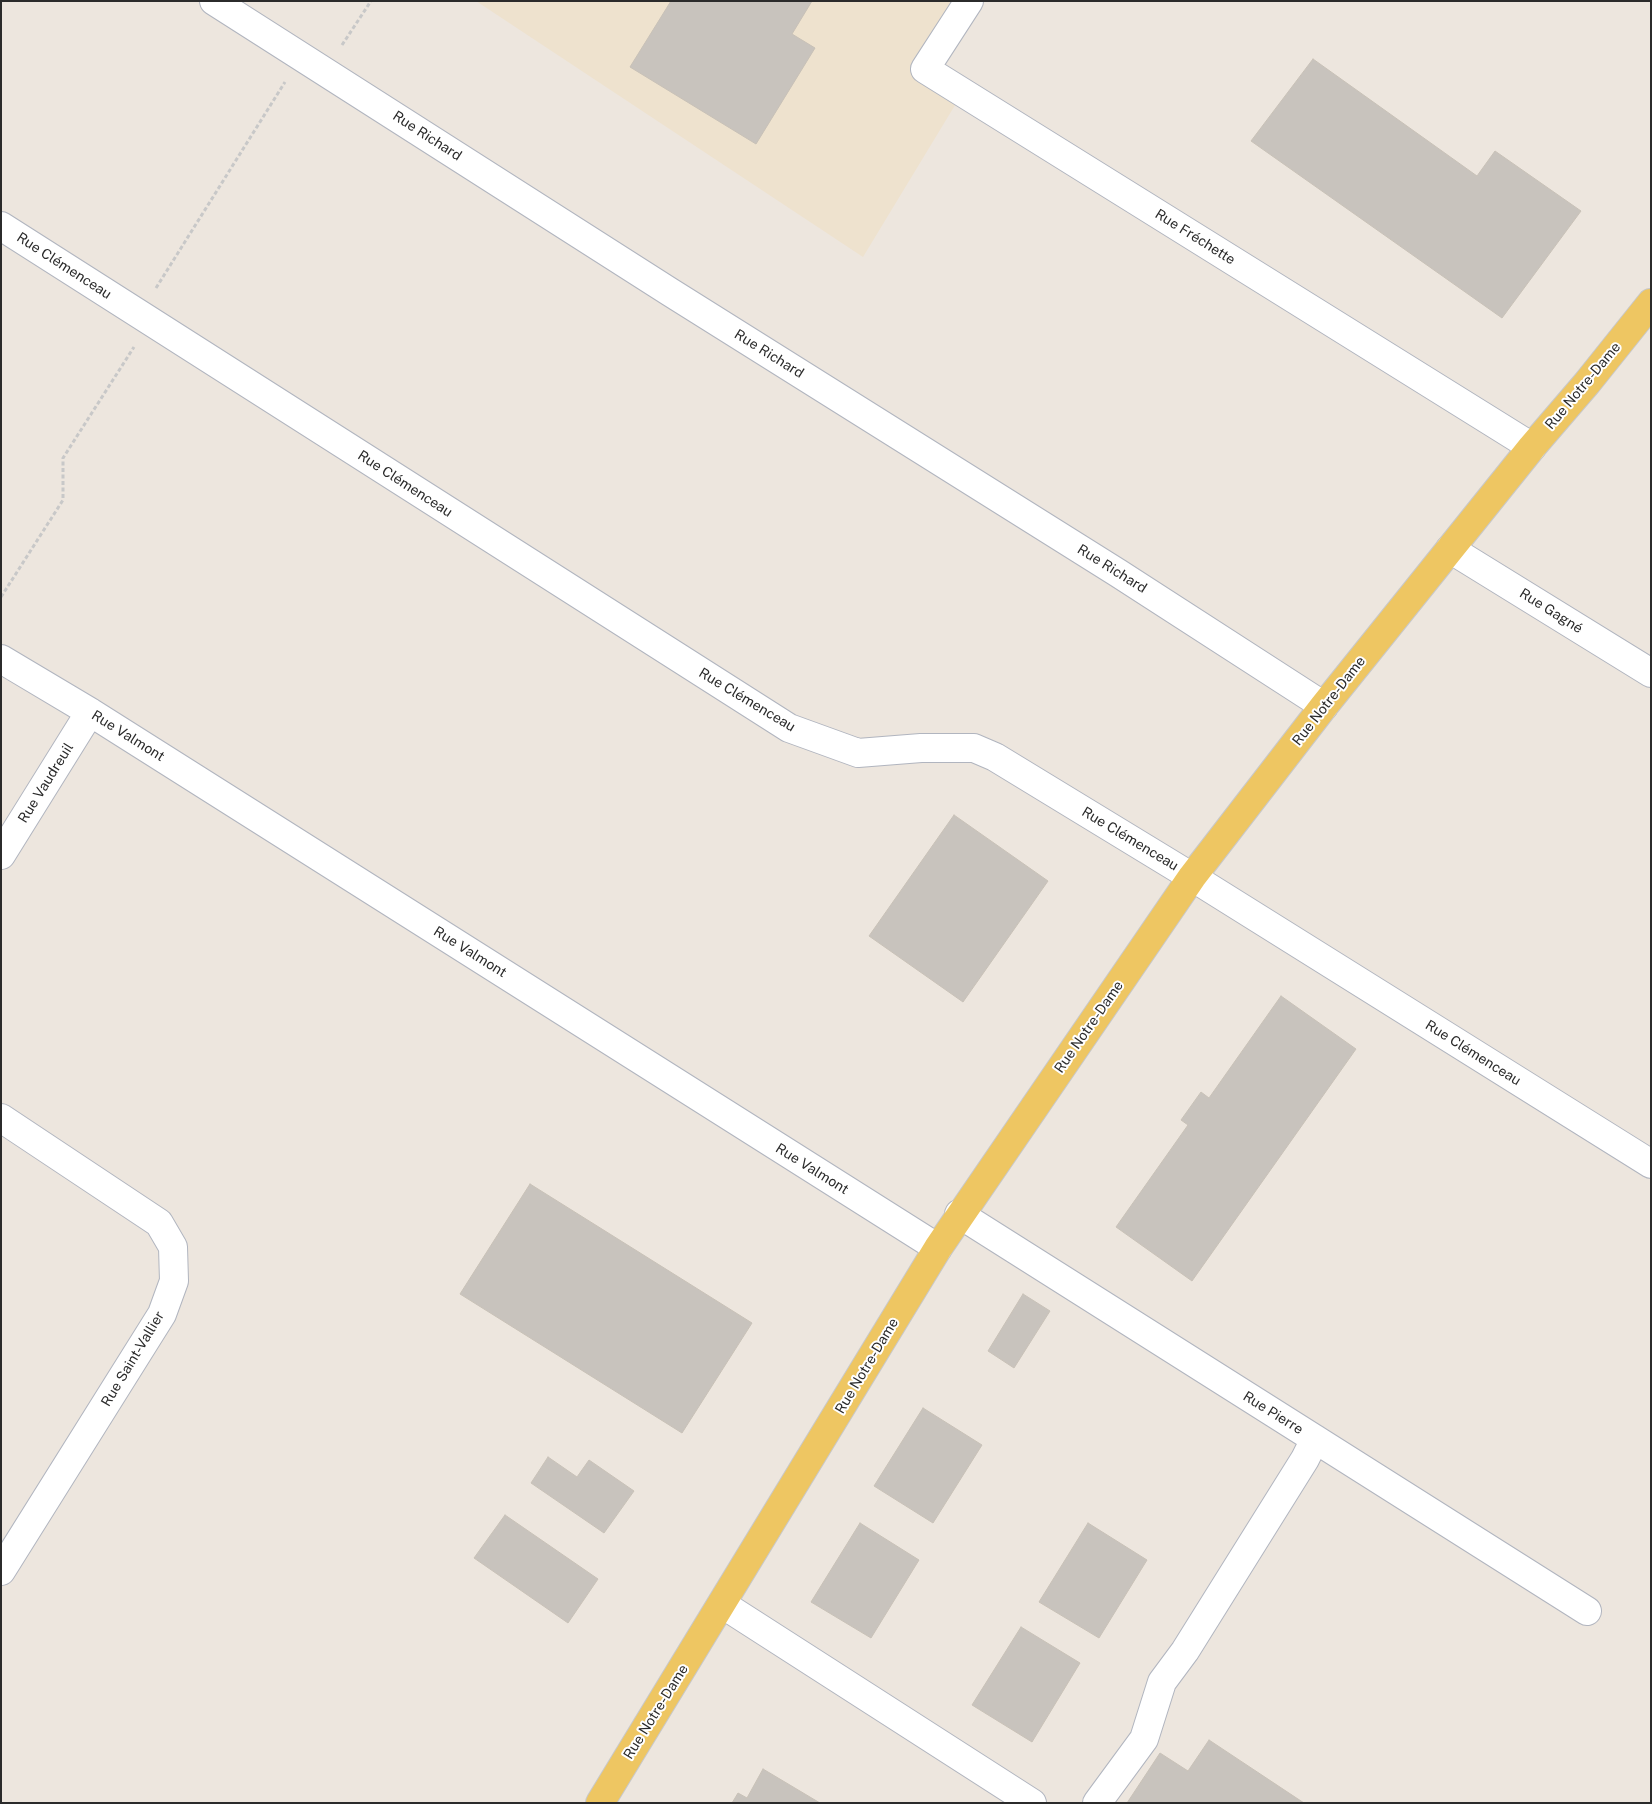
<!DOCTYPE html>
<html>
<head>
<meta charset="utf-8">
<style>
  body { margin:0 }
  #map { position:relative; width:1652px; height:1804px; overflow:hidden; background:#ede6de; font-family:"Public Sans",sans-serif }
  canvas { display:block }
  .frame { position:absolute; inset:0; border:2px solid #2b2b2b; pointer-events:none }
</style>
</head>
<body>
<div id="map">
<canvas width="1652" height="1804"></canvas>
<div class="frame"></div>
</div>
<script>
const c = document.querySelector('canvas').getContext('2d');
c.lineJoin = 'round';
function fillPath(path, color) { c.fillStyle = color; c.fill(path, 'evenodd'); }
const shape = rows => new Path2D(rows.map(r => 'M' + r).join(''));
function stroke(path, color, width, dash) { c.strokeStyle = color; c.lineWidth = width; c.lineCap = dash ? 'butt' : 'round'; c.setLineDash(dash || []); c.stroke(path); }
function label(font, color, halo, rows, align = 'center') {
  c.font = font + ' "Public Sans",sans-serif'; c.lineWidth = 4; c.setLineDash([]); c.textBaseline = 'middle'; c.strokeStyle = halo; c.fillStyle = color; for (const [text, x, y, turn = 0] of rows) {
    c.save(); c.translate(x, y); c.rotate((+turn || 0) * Math.PI / 180); c.textAlign = isNaN(turn) ? turn : align; if (halo) c.strokeText(text, 0, 0); c.fillText(text, 0, 0); c.restore();
  }
}
const education = shape([
  [476,1,969,1,925,68,963,92,863,257]
]);
const building = shape([
  [671,1,812,1,792,34,815,48,756,144,630,67,671,1],
  [1313,59,1477,176,1495,151,1581,211,1502,318,1251,141,1313,59],
  [954,815,1048,881,963,1002,869,936,954,815],
  [1281,996,1356,1049,1192,1281,1116,1227,1188,1125,1181,1120,1201,1092,1209,1098,1281,996],
  [530,1184,752,1323,682,1433,460,1294,530,1184],
  [1023,1294,1050,1311,1014,1368,988,1351,1023,1294],
  [923,1408,982,1445,933,1523,874,1486,923,1408],
  [548,1457,577,1477,589,1460,634,1491,604,1533,531,1483,548,1457],
  [505,1515,598,1579,568,1623,474,1558,505,1515],
  [860,1523,919,1560,871,1638,811,1602,860,1523],
  [1088,1523,1147,1560,1099,1638,1039,1602,1088,1523],
  [1021,1627,1080,1663,1032,1742,972,1705,1021,1627],
  [1209,1740,1304,1803,1127,1803,1160,1753,1188,1771,1209,1740],
  [763,1769,820,1803,732,1803,738,1793,747,1798,763,1769]
]);
const path = shape([
  [342,45,371,1],
  [156,288,285,82],
  [1,597,63,500,63,458,134,347]
]);
const minor = shape([
  [214,1,670,292,1118,573,1324,706],
  [969,1,925,69,1532,447],
  [1,226,789,728,858,753,921,748,974,748,995,757,1192,877,1651,1164],
  [1450,549,1651,673],
  [1,659,90,712,938,1248],
  [1,855,90,712],
  [1,1118,159,1223,173,1247,174,1281,162,1314,1,1571],
  [959,1214,1587,1611],
  [722,1604,1032,1803],
  [1097,1803,1144,1739,1162,1682,1185,1651,1305,1459,1315,1439]
]);
const major = shape([
  [600,1803,938,1248,1192,877,1324,706,1532,447,1587,383,1651,303]
]);
const streetNames = [
  ["Rue Richard",427,136,33],
  ["Rue Fréchette",1195,237,32],
  ["Rue Clémenceau",64,266,33],
  ["Rue Richard",769,354,32],
  ["Rue Notre-Dame",1583,386,-50],
  ["Rue Clémenceau",405,484,33],
  ["Rue Richard",1112,569,32],
  ["Rue Gagné",1551,611,32],
  ["Rue Clémenceau",747,700,31],
  ["Rue Notre-Dame",1329,701,-52],
  ["Rue Valmont",128,736,32],
  ["Rue Vaudreuil",46,783,-58],
  ["Rue Clémenceau",1130,839,31],
  ["Rue Valmont",470,952,32],
  ["Rue Notre-Dame",1089,1027,-55],
  ["Rue Clémenceau",1473,1053,32],
  ["Rue Valmont",812,1169,32],
  ["Rue Saint-Vallier",133,1359,-59],
  ["Rue Notre-Dame",867,1366,-59],
  ["Rue Pierre",1273,1413,32],
  ["Rue Notre-Dame",656,1712,-58]
];
fillPath(education, '#eee2ce');
fillPath(building, '#c8c3bd');
stroke(building, '#c8c1b7', 1);
stroke(minor, '#b1b5bf', 30);
stroke(major, '#c8c8c8', 30);
stroke(path, '#c8c8c8', 3, [4, 2.5]);
stroke(minor, '#fff', 28);
stroke(major, '#eec662', 28);
label('14px', '#2b2b2b', '#fff', streetNames);
</script>
</body>
</html>
